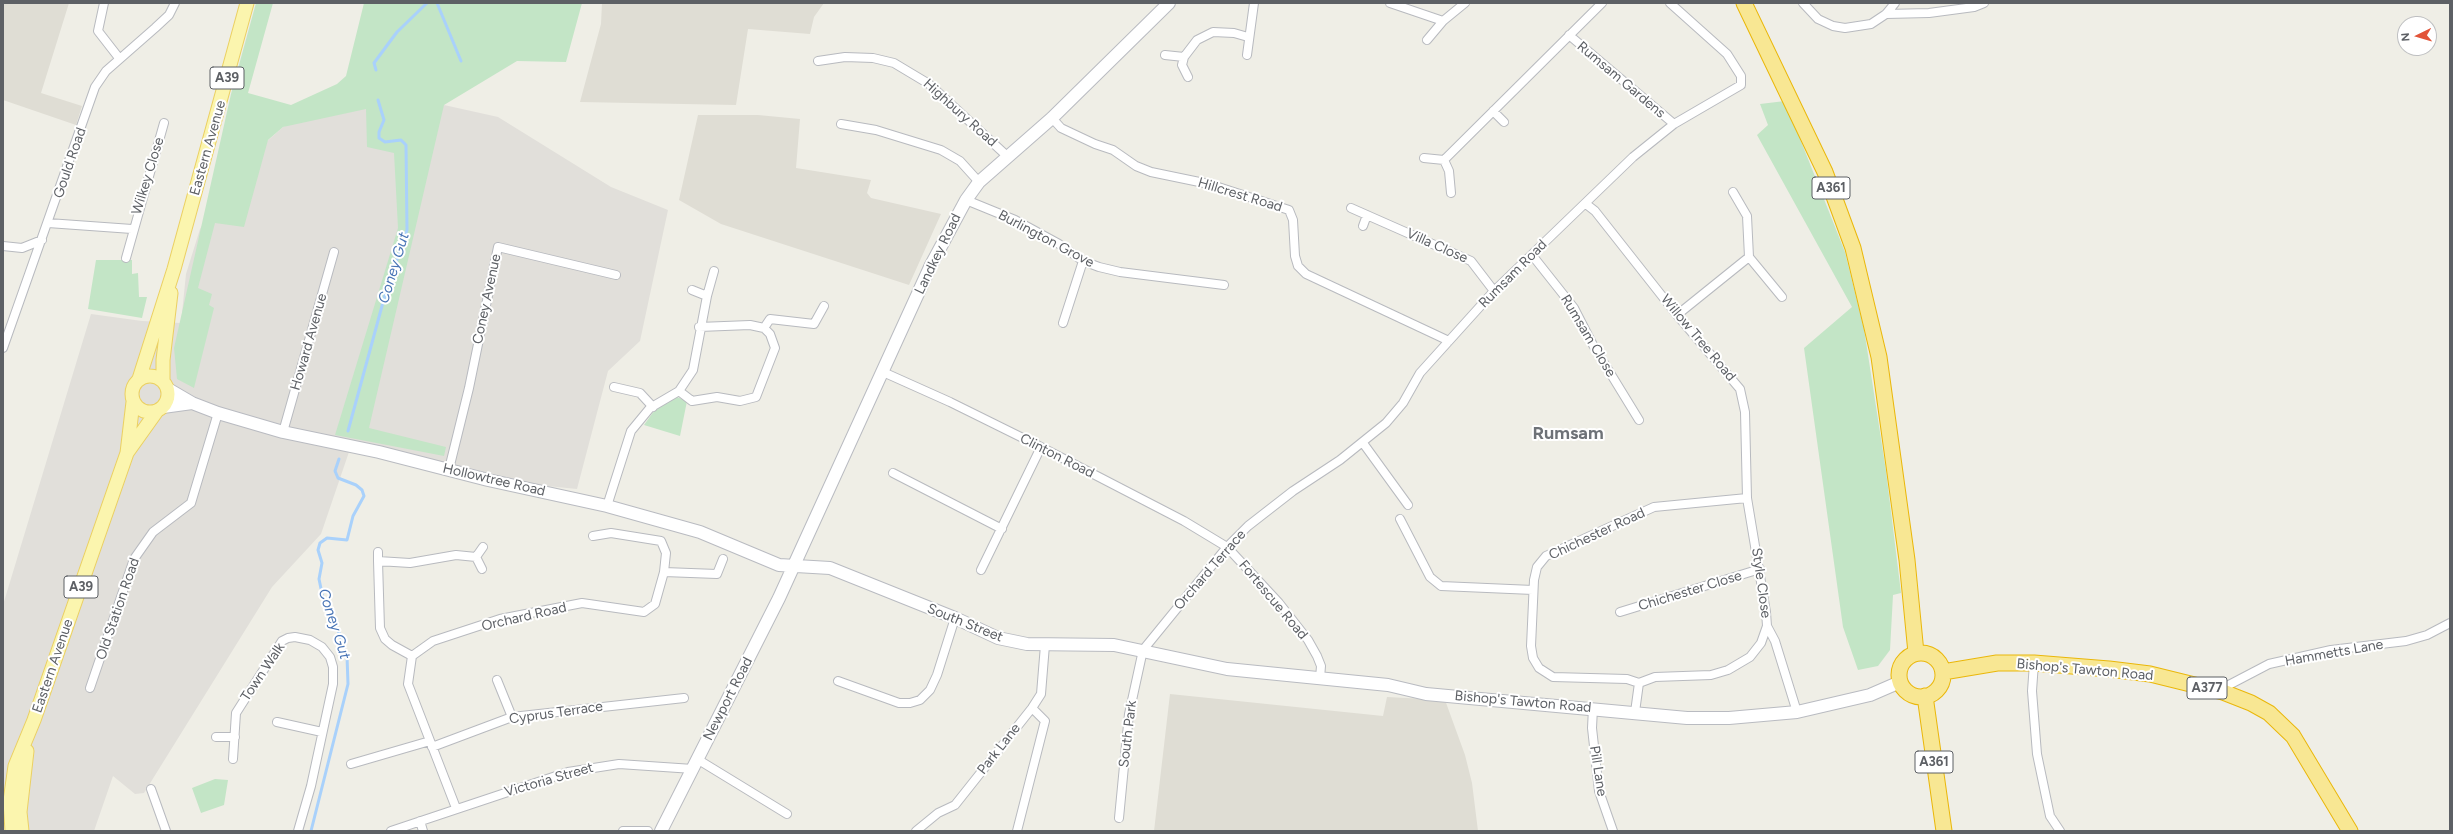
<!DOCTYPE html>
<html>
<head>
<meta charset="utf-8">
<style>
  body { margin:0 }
  #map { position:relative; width:2453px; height:834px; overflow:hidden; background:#efeee6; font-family:Figtree,sans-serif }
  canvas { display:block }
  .frame { position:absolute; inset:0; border:4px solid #5d6065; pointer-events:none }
  .north { position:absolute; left:2397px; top:16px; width:40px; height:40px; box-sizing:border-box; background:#fff; border:1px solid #bebfc1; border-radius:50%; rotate:265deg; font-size:11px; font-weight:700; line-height:16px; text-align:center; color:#5d6065 }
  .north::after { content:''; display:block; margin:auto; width:14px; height:18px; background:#e25439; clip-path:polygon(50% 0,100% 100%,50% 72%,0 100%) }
</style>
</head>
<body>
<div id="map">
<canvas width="2453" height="834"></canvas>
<div class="frame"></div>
<div class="north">N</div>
</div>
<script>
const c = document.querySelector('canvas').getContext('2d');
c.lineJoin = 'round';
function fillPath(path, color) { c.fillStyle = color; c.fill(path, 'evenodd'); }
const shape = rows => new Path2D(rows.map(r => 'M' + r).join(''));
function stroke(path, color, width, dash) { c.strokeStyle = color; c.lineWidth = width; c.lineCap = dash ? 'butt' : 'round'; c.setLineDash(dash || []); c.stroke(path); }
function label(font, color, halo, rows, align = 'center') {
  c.font = font + ' Figtree,sans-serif'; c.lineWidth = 4; c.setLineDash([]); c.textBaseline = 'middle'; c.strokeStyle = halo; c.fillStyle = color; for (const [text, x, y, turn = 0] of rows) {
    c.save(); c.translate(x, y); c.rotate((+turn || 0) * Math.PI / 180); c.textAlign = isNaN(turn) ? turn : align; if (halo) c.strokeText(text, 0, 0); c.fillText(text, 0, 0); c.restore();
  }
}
const industrial = shape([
  [348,102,444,105,498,117,611,187,668,210,640,341,608,371,577,489,488,480,351,446,321,534,272,587,144,793,135,794,113,776,94,831,28,831,26,803,3,791,3,605,91,314,142,321,181,323,186,274,200,229,220,193,246,160,283,127]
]);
const education = shape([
  [3,3,69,3,41,93,82,106,76,125,3,100],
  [602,3,824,3,814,17,810,34,748,29,736,105,580,102,601,24],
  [698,115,758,115,800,119,796,168,871,180,867,193,871,198,941,214,909,285,721,224,679,200],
  [1170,694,1383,716,1387,697,1445,700,1465,755,1472,783,1478,831,1154,831]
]);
const green = shape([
  [256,3,273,3,248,93,291,105,337,84,346,76,364,3,582,3,566,62,517,61,444,105,369,428,446,447,444,456,335,435,398,228,394,153,367,147,366,109,283,127,268,140,244,227,215,223,198,288,212,294,209,305,214,308,194,388,177,379,174,348,231,94],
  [1785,101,1845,252,1864,329,1886,471,1901,593,1893,595,1890,650,1878,666,1858,670,1843,627,1804,348,1852,307,1757,135,1768,125,1760,104],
  [96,260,132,260,132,274,138,273,139,297,147,297,142,318,88,309],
  [677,397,687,401,680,436,644,425,654,411],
  [215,779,228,780,224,805,201,813,192,788]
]);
const stream = shape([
  [437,3,461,61],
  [376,70,374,63,397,32,427,3],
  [348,431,385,295,407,230,406,145,401,140,385,142,379,138,379,132,384,120,378,100],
  [311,831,348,684,347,656,338,630,325,608,319,579,322,563,318,550,320,543,327,538,347,540,353,516,364,496,362,490,356,485,338,478,335,471,339,459]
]);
const street = shape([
  [104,3,98,31,119,58],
  [1390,3,1443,21],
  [1803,3,1818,19,1833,26,1845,28,1871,24,1886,14,1895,3],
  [1886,14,1929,13,1974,7,1984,3],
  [1569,35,1674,124],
  [1427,40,1443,21,1465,3],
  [1165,55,1184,57],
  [1247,55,1254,3],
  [818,61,845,57,873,58,894,63,929,84,1007,156],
  [1188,77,1182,65,1184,57,1197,40,1213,32,1234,33,1248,37],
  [1493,111,1504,122],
  [1052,118,1061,128,1095,144,1113,150,1136,166,1151,172,1209,184,1289,210,1293,220,1295,256,1298,266,1306,274,1449,341],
  [841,124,876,130,941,150,960,161,979,182],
  [1424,158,1444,160],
  [1733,192,1747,216,1749,257],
  [1451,193,1449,171,1444,160,1602,3],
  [966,200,1015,220,1059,244,1083,261,1099,267,1120,272,1224,285],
  [1586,204,1595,211,1677,315,1740,389,1745,412,1747,498,1766,612,1767,626,1775,641,1797,712],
  [1351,208,1471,261,1494,291],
  [48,223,132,229],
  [1363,226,1367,215],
  [3,246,22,248,42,240],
  [1532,255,1574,308,1593,345,1639,420],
  [126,258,164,123],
  [707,296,714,271],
  [1677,315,1749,257,1782,297],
  [1063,323,1083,261],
  [764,328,770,319,814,324,824,306],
  [3,348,95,87,106,71,155,28,169,15,175,3],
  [883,372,950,402,1041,447,1184,521,1227,547,1279,603,1308,640,1317,656,1321,666,1320,678],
  [614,387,640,393,653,407],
  [679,391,692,401,717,397,740,401,756,397,775,348,770,334,764,328,750,325,699,327],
  [283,432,334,252],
  [1363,443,1408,505],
  [449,469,469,388,498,247,616,275],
  [893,473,1002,529],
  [607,506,631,431,650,408,679,391,693,370,707,296,692,290],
  [1400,519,1430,577,1441,586,1533,590],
  [378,561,378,552],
  [482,569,476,557,483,547],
  [981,570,1041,447],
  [664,572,717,574,723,559],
  [1620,612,1760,569],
  [412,656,392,645,385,639,380,628,378,561,410,563,456,555,476,557],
  [2034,663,2032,691,2037,754,2050,816,2060,831],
  [497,680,512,717],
  [838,681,899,703,910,703,920,700,930,690,937,675,955,618],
  [1639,683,1627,679,1553,677,1539,668,1533,658,1531,646,1534,580,1537,567,1546,556,1654,507,1747,498],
  [90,688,134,559,153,532,191,503,218,413],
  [2223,692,2225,687,2269,664,2331,650,2406,641,2427,635,2450,623],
  [1593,708,1592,728,1599,791,1613,831],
  [1635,712,1639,683,1655,677,1711,675,1728,670,1750,657,1761,643,1767,626],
  [277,722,322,732],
  [216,737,235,737],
  [432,747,512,717,684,698],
  [233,759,236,713,282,641,288,638,295,637,310,640,322,647,330,657,333,667,333,684,311,786,298,831],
  [697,759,787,814],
  [351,764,430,741],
  [151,789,166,831],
  [456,808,408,684,412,656,433,641,500,619,582,603,644,612,655,604,664,572,666,553,661,541,611,533,593,536],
  [1119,818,1129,714,1143,650,1227,547,1248,526,1293,491,1340,460,1386,423,1403,403,1420,373,1494,291,1633,157,1674,124,1741,85,1741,76,1727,54,1670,3],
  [420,821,423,831],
  [391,831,568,772,619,764,693,769],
  [623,831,648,831],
  [916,831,938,813,955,805,1032,708,1041,694,1045,645],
  [1017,831,1045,721,1032,708]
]);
const secondary = shape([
  [168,389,192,403,218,413,283,432,379,452,488,480,607,506,700,532,779,565,830,568,955,618,998,638,1027,644,1114,645,1227,669,1388,685,1426,694,1687,718,1729,718,1797,712,1870,695,1900,682],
  [163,407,192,403],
  [661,831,779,598,931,265,966,200,979,182,1052,118,1169,3]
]);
const primary = shape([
  '132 394a18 18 0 1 1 36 0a18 18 0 1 1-36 0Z',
  [139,379,174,269,247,3],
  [163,380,163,360,171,293],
  [127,453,157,411],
  [12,831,10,801,15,766,34,720,127,453,133,402],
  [22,831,20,812,27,751]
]);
const highway = shape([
  [1744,3,1825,172,1853,248,1879,357,1907,560,1916,653],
  '1899 675a22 22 0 1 1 44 0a22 22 0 1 1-44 0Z',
  [1943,672,1997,663,2034,663,2109,669,2150,674,2223,692,2251,703,2269,713,2293,736,2350,831],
  [1925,696,1944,831]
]);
const shields = [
  [227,78,34],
  [1831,188,38],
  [81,587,34],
  [2207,688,40],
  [1934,762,38]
];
const shieldNames = [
  ["A39",227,78],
  ["A361",1831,188],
  ["A39",81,587],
  ["A377",2207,688],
  ["A361",1934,762]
];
const streetNames = [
  ["Rumsam Gardens",1621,80,40],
  ["Highbury Road",960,113,42],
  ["Eastern Avenue",208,148,-74],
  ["Gould Road",70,163,-71],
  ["Wilkey Close",148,176,-73],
  ["Hillcrest Road",1240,195,17],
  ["Burlington Grove",1046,239,28],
  ["Villa Close",1437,246,24],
  ["Landkey Road",938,254,-64],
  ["Rumsam Road",1513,274,-45],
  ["Coney Avenue",487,299,-78],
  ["Rumsam Close",1588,336,59],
  ["Willow Tree Road",1698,338,50],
  ["Howard Avenue",309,342,-74],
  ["Clinton Road",1057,456,27],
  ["Hollowtree Road",494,480,13],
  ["Chichester Road",1597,534,-25],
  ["Orchard Terrace",1210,570,-49],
  ["Style Close",1761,583,82],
  ["Chichester Close",1690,591,-17],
  ["Fortescue Road",1273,600,50],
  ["Old Station Road",118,609,-71],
  ["Orchard Road",524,617,-13],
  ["South Street",965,623,22],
  ["Hammetts Lane",2334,653,-10],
  ["Eastern Avenue",53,666,-71],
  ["Bishop's Tawton Road",2085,670,5],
  ["Town Walk",263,672,-56],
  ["Newport Road",728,699,-63],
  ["Bishop's Tawton Road",1523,702,5],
  ["Cyprus Terrace",556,713,-8],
  ["South Park",1128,734,-83],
  ["Park Lane",999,749,-52],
  ["Pill Lane",1598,771,81],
  ["Victoria Street",549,780,-16]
];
const waterNames = [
  ["Coney Gut",394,268,-73],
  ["Coney Gut",334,624,72]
];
const districtNames = [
  ["Rumsam",1568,434]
];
fillPath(industrial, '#e1dfda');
fillPath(education, '#dfddd4');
fillPath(green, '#c3e5c6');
stroke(stream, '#a9d1fb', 3);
stroke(street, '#b8babf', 10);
stroke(secondary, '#b9bbc1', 14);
stroke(primary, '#ebd062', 15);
stroke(highway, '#eab70a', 17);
stroke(street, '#fff', 8);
stroke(secondary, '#fff', 12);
stroke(primary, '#fbf5ae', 13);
stroke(highway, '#f8e793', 15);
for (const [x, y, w] of shields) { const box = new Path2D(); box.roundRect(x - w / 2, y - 11, w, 22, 3); c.fillStyle = '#fff'; c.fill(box); stroke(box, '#5d6065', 1); }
label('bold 13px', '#5d6065', null, shieldNames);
label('14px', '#5d6065', '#fff', streetNames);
label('italic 15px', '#4975b6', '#fff', waterNames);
label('bold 18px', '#6e7277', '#fff', districtNames);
</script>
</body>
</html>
